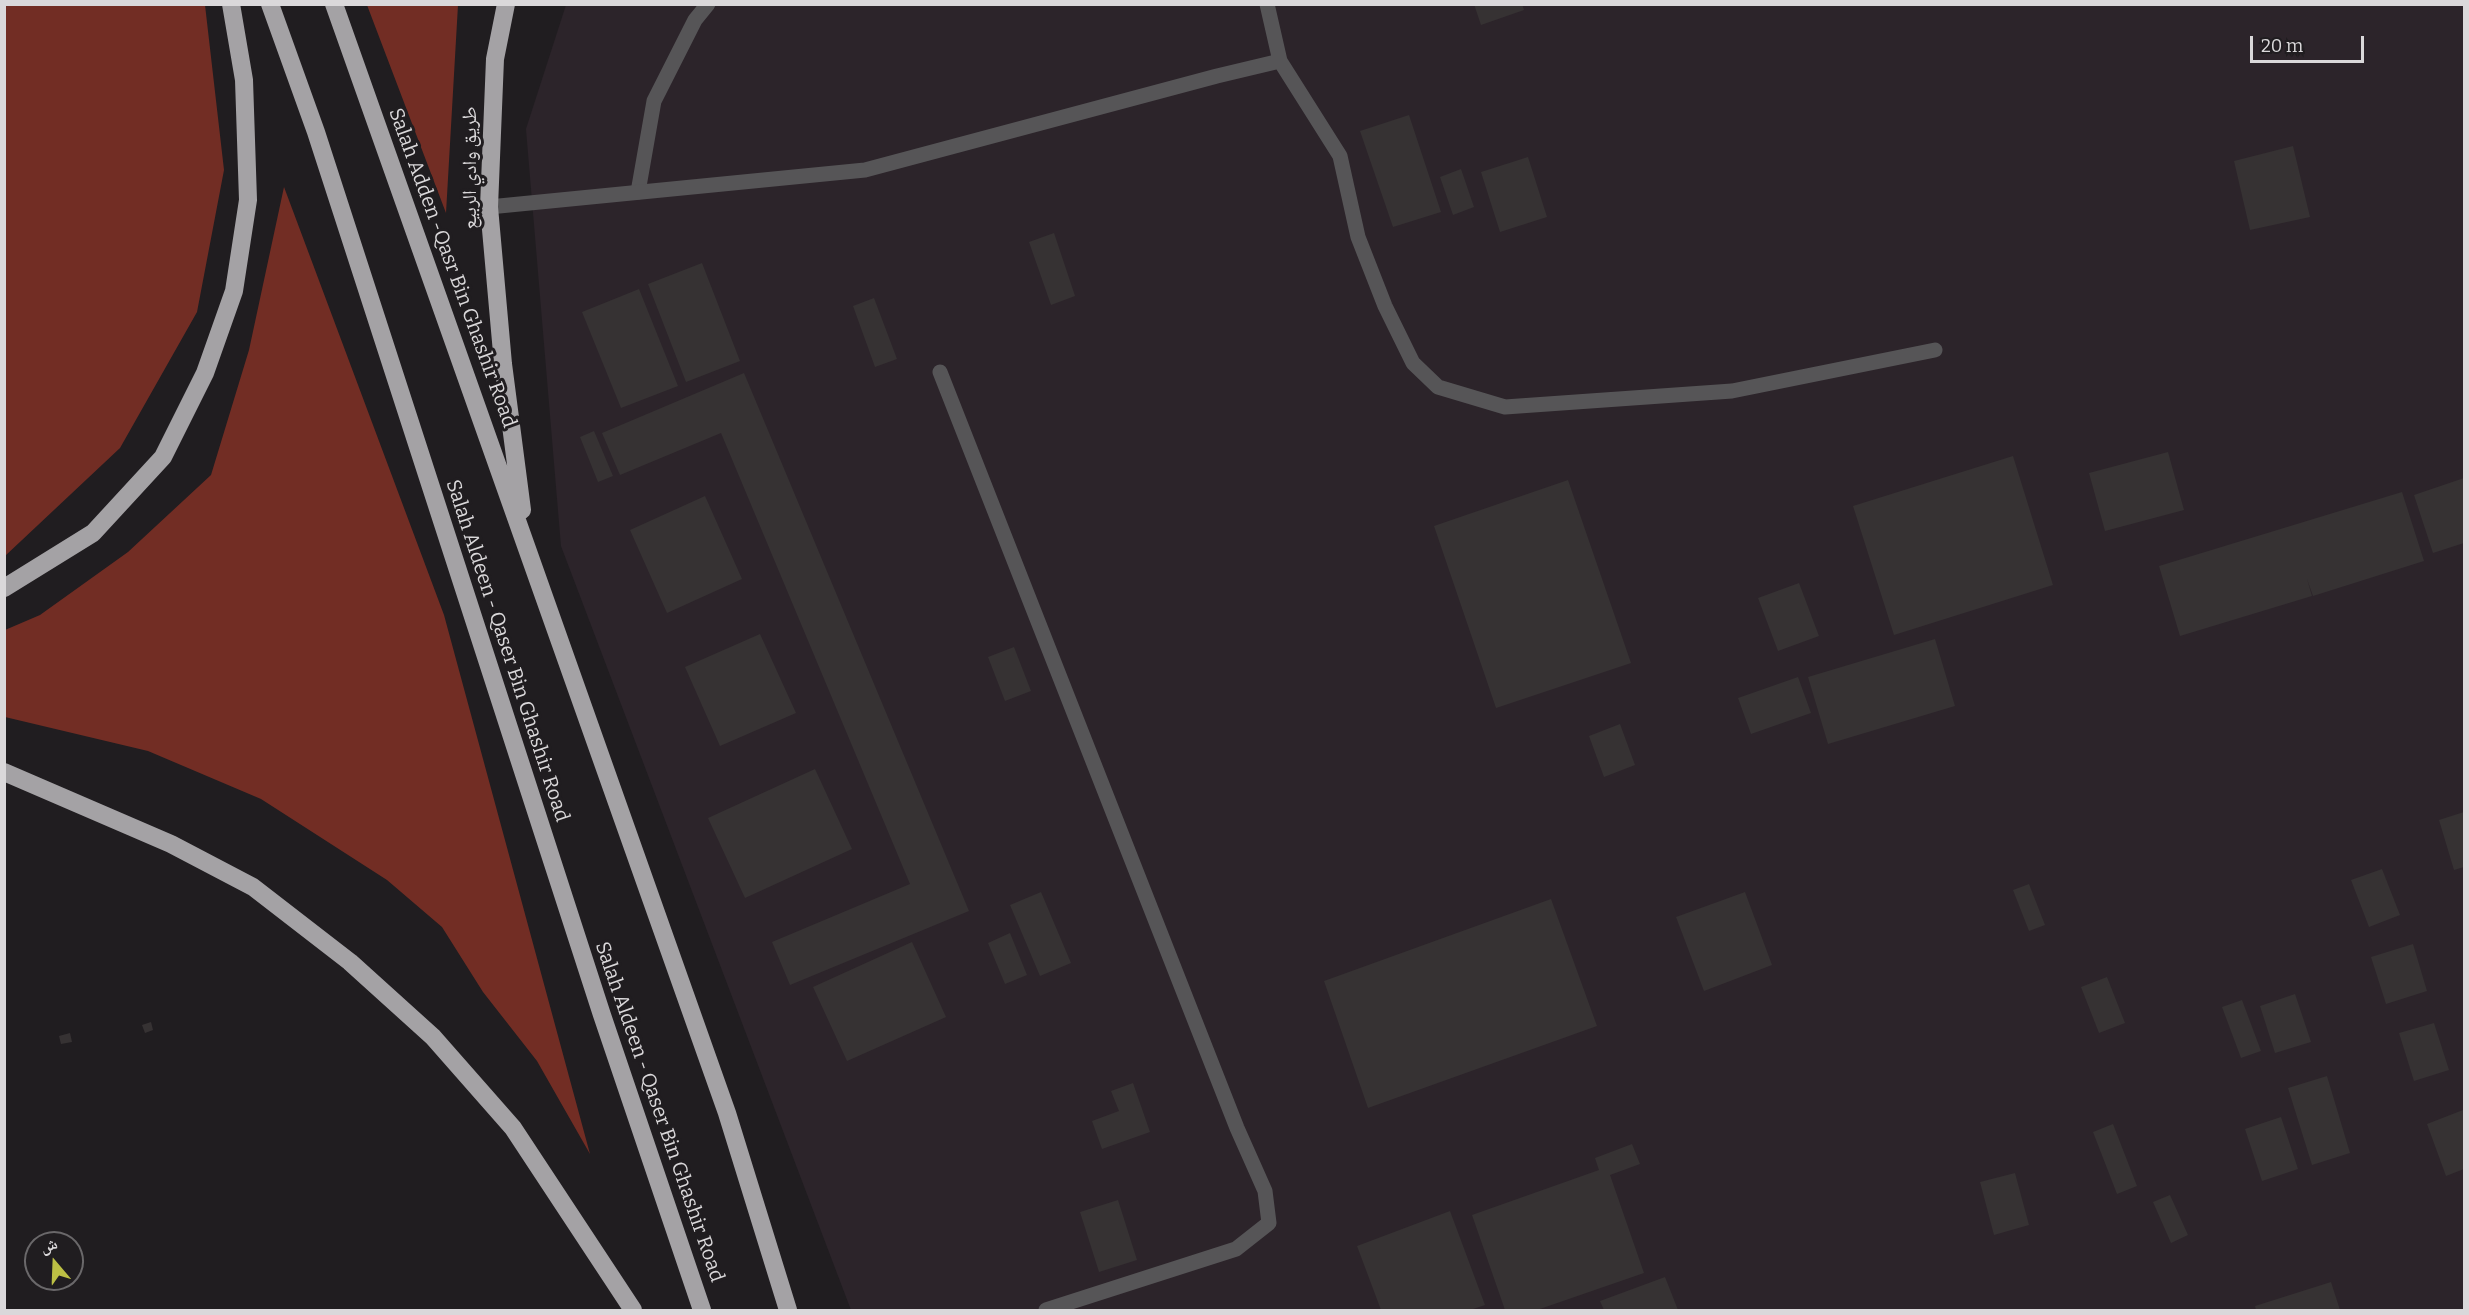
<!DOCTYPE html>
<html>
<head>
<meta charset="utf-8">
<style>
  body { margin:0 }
  #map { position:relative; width:2469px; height:1315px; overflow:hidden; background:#201d20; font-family:Bitter,"Noto Naskh Arabic",serif }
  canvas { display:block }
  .frame { position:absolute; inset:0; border:6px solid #dad8da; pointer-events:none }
  .north { position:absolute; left:24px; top:1231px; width:60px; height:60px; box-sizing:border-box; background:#201d20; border:2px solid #6a686a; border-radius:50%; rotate:341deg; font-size:16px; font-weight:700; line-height:24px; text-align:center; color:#dad8da }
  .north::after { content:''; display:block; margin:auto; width:21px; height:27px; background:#bcbf44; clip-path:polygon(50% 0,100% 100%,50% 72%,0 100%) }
  .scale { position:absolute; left:2250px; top:36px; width:114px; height:27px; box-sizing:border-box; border:3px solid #dad8da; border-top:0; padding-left:8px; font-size:18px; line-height:21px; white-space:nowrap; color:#dad8da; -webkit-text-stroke:4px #201d20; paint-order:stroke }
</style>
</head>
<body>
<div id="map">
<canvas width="2469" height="1315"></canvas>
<div class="frame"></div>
<div class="north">ش</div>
<div class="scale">20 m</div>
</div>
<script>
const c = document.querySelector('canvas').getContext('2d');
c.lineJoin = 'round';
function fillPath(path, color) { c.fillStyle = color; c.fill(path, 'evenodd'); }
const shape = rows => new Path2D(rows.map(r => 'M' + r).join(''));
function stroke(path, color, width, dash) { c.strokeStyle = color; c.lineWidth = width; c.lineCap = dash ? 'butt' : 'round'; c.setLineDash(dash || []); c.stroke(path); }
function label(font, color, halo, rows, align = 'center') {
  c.font = font + ' Bitter,"Noto Naskh Arabic",serif'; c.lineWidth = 6; c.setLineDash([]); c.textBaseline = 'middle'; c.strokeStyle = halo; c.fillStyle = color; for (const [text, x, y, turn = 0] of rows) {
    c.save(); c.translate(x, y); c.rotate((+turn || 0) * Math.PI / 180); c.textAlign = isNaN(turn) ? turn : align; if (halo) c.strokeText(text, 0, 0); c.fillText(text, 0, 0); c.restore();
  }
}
const built = shape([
  [566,5,2464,5,2464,1310,851,1310,561,546,526,129]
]);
const green = shape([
  [5,4,205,5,224,170,197,312,120,448,5,556],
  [367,5,458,5,446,213],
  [284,187,444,615,590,1154,537,1061,483,992,442,927,387,880,261,799,148,751,5,717,5,630,40,615,128,552,211,475,249,350]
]);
const building = shape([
  [1474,4,1522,4,1524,10,1481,25],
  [1409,115,1441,212,1393,227,1360,131],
  [2293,146,2310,217,2250,230,2234,161],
  [1528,157,1547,217,1500,232,1481,172],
  [1461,169,1474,207,1453,215,1440,177],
  [1054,233,1075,296,1051,305,1029,242],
  [702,263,740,361,686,382,648,284],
  [639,289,678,386,621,408,582,312],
  [874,298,897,359,875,367,853,306],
  [744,373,969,911,790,985,772,942,910,884,721,433,620,475,602,433],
  [594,431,613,476,598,482,580,437],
  [2168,452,2184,510,2105,531,2089,473],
  [2013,456,2053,585,1894,635,1853,506],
  [2464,478,2464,543,2433,553,2414,495],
  [1568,480,1631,663,1496,708,1434,526],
  [2402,492,2424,561,2313,596,2307,579,2312,596,2180,636,2159,566],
  [705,496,742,579,667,613,630,530],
  [1799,583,1819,636,1778,651,1758,598],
  [760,634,796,713,720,746,685,667],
  [1935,639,1955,706,1828,744,1808,677],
  [1014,647,1031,691,1005,701,988,657],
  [1798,677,1811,713,1751,734,1738,698],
  [1620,724,1635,765,1604,777,1589,736],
  [815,769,852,849,745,898,708,818],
  [2464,812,2464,867,2454,870,2439,820],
  [2382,869,2400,915,2369,927,2351,880],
  [2029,884,2045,925,2029,931,2013,890],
  [1041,892,1071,963,1040,976,1010,905],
  [1745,892,1772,965,1704,991,1676,917],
  [1551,899,1597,1026,1368,1108,1324,981],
  [1010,933,1027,975,1005,984,988,943],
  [912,942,946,1017,847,1061,813,987],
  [2413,944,2427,991,2386,1004,2371,957],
  [2107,977,2125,1023,2099,1033,2081,987],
  [2295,994,2311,1042,2275,1053,2260,1006],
  [2242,1000,2261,1051,2241,1058,2222,1007],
  [151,1022,153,1030,145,1033,142,1025],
  [2434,1023,2449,1070,2414,1081,2399,1033],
  [70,1033,72,1042,61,1044,59,1036],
  [2327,1076,2350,1153,2312,1165,2288,1088],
  [1133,1083,1150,1132,1102,1149,1092,1121,1119,1111,1111,1091],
  [2463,1110,2464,1169,2446,1176,2427,1124],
  [2281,1117,2298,1169,2262,1181,2245,1129],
  [2113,1124,2137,1186,2117,1194,2093,1132],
  [1632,1144,1640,1164,1610,1175,1644,1273,1537,1310,1505,1310,1472,1215,1599,1170,1595,1158],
  [2015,1173,2029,1225,1994,1235,1980,1182],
  [2170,1195,2188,1235,2171,1243,2153,1202],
  [1118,1200,1137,1260,1099,1272,1080,1212],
  [1450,1211,1485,1305,1470,1310,1381,1310,1357,1246],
  [1665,1277,1678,1310,1604,1310,1600,1301],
  [2331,1282,2340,1310,2256,1310,2255,1306]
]);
const lane = shape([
  [638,192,654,101,695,20,708,4]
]);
const street = shape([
  [1267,4,1280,61,1340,156,1358,237,1385,306,1413,363,1438,387,1505,407,1732,391,1935,350],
  [489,207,865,170,1217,76,1280,61],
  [940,372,1237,1128,1265,1191,1269,1223,1236,1249,1046,1310]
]);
const highway = shape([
  [270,4,316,132,602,1015,702,1310],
  [334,4,727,1113,788,1310],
  [506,4,495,59,489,207,503,364,522,510],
  [4,588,93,533,163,457,205,373,234,291,248,200,244,80,231,4],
  [4,772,171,844,253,887,350,962,433,1037,513,1128,633,1310]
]);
const streetNames = [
  ["طريق وادي الربيع",470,168,-90],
  ["Salah Adden -Qasr Bin Ghashir Road",452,268,70],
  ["Salah Aldeen - Qaser Bin Ghashir Road",507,651,72],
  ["Salah Aldeen - Qaser Bin Ghashir Road",659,1112,71]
];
fillPath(built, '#2c242a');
fillPath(green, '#722d24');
fillPath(building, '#363233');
stroke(lane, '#565557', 15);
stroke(street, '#565557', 15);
stroke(highway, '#a4a2a5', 18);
label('20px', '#dad8da', '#201d20', streetNames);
</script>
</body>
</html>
